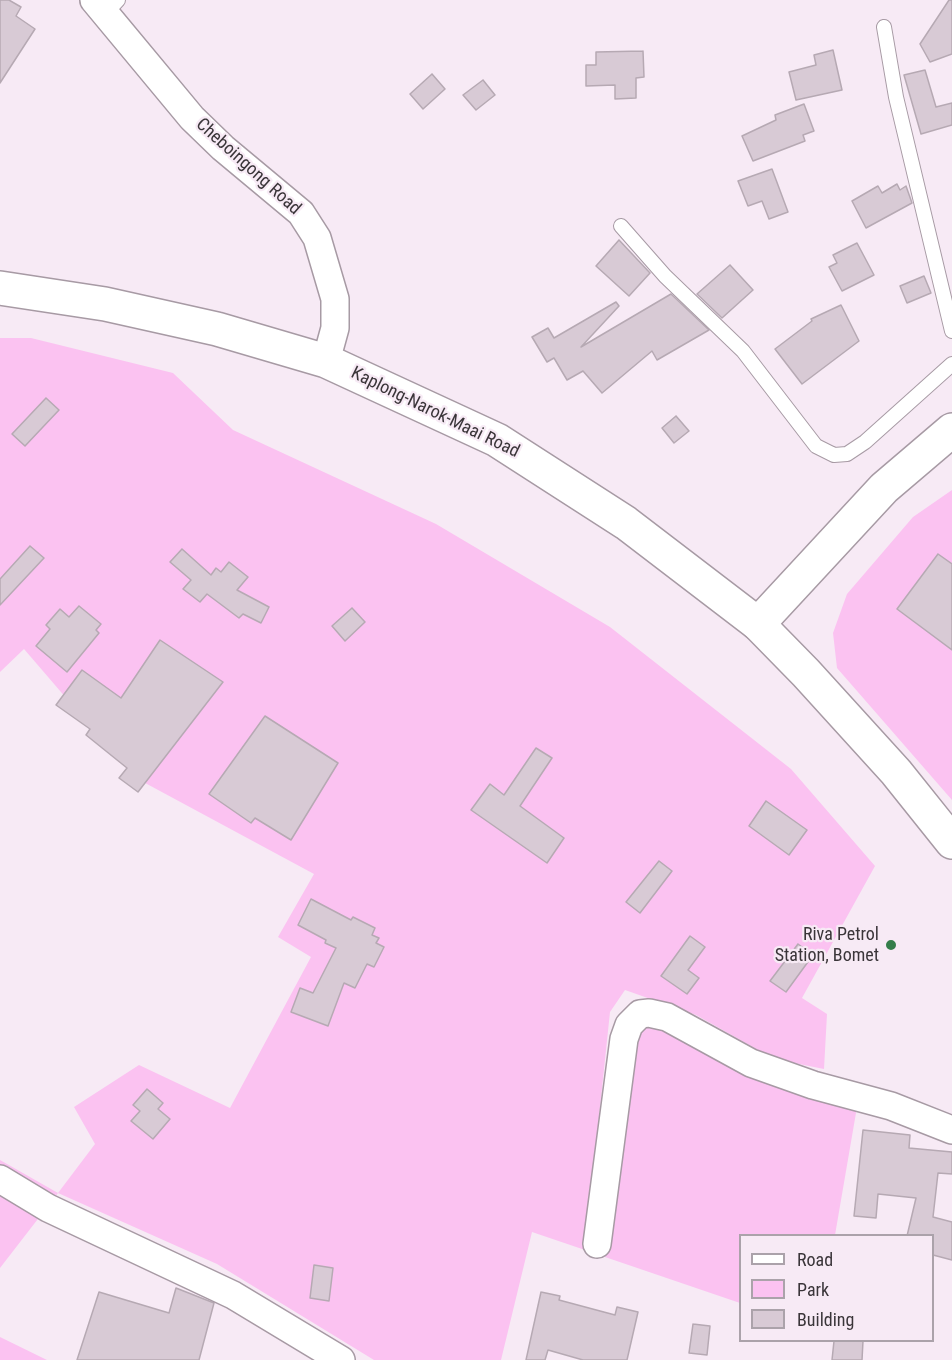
<!DOCTYPE html>
<html>
<head>
<meta charset="utf-8">
<style>
  body { margin:0 }
  #map { position:relative; width:952px; height:1360px; overflow:hidden; background:#f7eaf5; font-family:"Roboto Condensed",sans-serif }
  canvas { display:block }
  .legend { position:absolute; left:739px; top:1234px; width:195px; height:108px; box-sizing:border-box; background:#f7eaf5; border:2px solid #aba2aa; margin:0; padding:8px 10px; list-style:none; font-size:18px; color:#3a3539 }
  .legend li { display:flex; align-items:center; gap:12px; height:30px }
  .legend b { width:30px; border:2px solid #aba2aa }
</style>
</head>
<body>
<div id="map">
<canvas width="952" height="1360"></canvas>
<ul class="legend">
<li><b style="height:8px;background:#fff"></b>Road</li>
<li><b style="height:16px;background:#fbc2f1"></b>Park</li>
<li><b style="height:16px;background:#d8cad5"></b>Building</li>
</ul>
</div>
<script>
const c = document.querySelector('canvas').getContext('2d');
c.lineJoin = 'round';
function fillPath(path, color) { c.fillStyle = color; c.fill(path, 'evenodd'); }
const shape = rows => new Path2D(rows.map(r => 'M' + r).join(''));
function stroke(path, color, width, dash) { c.strokeStyle = color; c.lineWidth = width; c.lineCap = dash ? 'butt' : 'round'; c.setLineDash(dash || []); c.stroke(path); }
function label(font, color, halo, rows, align = 'center') {
  c.font = font + ' "Roboto Condensed",sans-serif'; c.lineWidth = 4.5; c.setLineDash([]); c.textBaseline = 'middle'; c.strokeStyle = halo; c.fillStyle = color; for (const [text, x, y, turn = 0] of rows) {
    c.save(); c.translate(x, y); c.rotate((+turn || 0) * Math.PI / 180); c.textAlign = isNaN(turn) ? turn : align; if (halo) c.strokeText(text, 0, 0); c.fillText(text, 0, 0); c.restore();
  }
}
const green = shape([
  [0,338,31,338,173,373,233,430,436,524,610,627,791,769,875,866,802,998,827,1014,824,1069,774,1059,696,1015,625,990,610,1012,585,1250,532,1232,501,1360,374,1360,217,1264,58,1193,0,1268,0,1160,58,1193,95,1144,74,1107,139,1065,230,1108,311,957,278,937,314,874,134,777,24,649,0,672],
  [952,490,952,800,837,668,833,633,847,594,913,517],
  [646,1028,663,1029,857,1107,835,1235,740,1236,740,1303,605,1257,636,1037],
  [0,1337,47,1360,0,1360]
]);
const building = shape([
  [0,0,9,0,21,7,16,16,35,29,0,83,0,0],
  [949,0,952,0,952,54,930,62,920,44,949,0],
  [833,50,842,90,796,100,789,72,816,65,814,55,833,50],
  [643,51,644,77,636,78,636,98,615,99,615,85,586,86,586,65,596,65,596,52,643,51],
  [925,70,936,107,952,103,952,125,921,134,904,75,925,70],
  [432,74,445,89,423,109,410,94,432,74],
  [483,80,495,95,476,110,463,95,483,80],
  [804,104,814,131,803,135,805,141,753,161,742,136,776,120,775,115,804,104],
  [772,169,788,212,769,219,762,201,748,206,738,181,772,169],
  [897,184,900,190,906,186,912,203,866,228,852,201,878,186,882,193,897,184],
  [619,240,650,273,629,296,596,266,619,240],
  [857,243,874,275,842,291,829,267,837,263,833,255,857,243],
  [730,265,753,290,722,318,697,294,730,265],
  [924,276,931,293,907,303,900,286,924,276],
  [671,294,709,330,657,360,652,351,602,393,583,371,567,380,554,358,547,362,532,337,548,328,554,338,616,302,619,306,581,347,671,294],
  [841,305,859,341,802,384,775,349,812,321,811,319,841,305],
  [46,398,59,410,25,446,12,434,46,398],
  [676,416,689,431,674,443,662,428,676,416],
  [30,546,44,558,0,605,0,579,30,546],
  [182,549,211,575,216,568,221,572,229,562,248,577,237,590,269,607,261,623,243,614,239,618,207,594,200,602,183,589,191,580,170,562,182,549],
  [938,554,952,564,952,650,897,609,938,554],
  [79,606,101,624,96,630,99,633,67,672,36,646,50,629,46,625,60,609,69,617,79,606],
  [352,608,365,622,345,641,332,626,352,608],
  [160,640,223,682,138,792,119,778,127,768,86,735,90,729,56,705,82,670,121,698,160,640],
  [265,716,338,763,291,840,255,818,251,823,209,794,265,716],
  [536,748,552,758,520,806,564,838,547,863,471,810,490,784,504,795,536,748],
  [766,801,807,830,789,855,749,826,766,801],
  [659,861,672,871,640,913,626,902,659,861],
  [311,899,351,920,353,917,375,928,372,935,379,938,376,943,384,947,374,967,367,964,355,988,344,983,328,1026,291,1012,300,988,313,993,336,948,325,943,326,940,298,925,311,899],
  [690,936,705,947,688,970,699,978,687,994,661,976,690,936],
  [798,944,813,955,786,992,770,981,798,944],
  [147,1089,163,1103,158,1109,170,1119,153,1139,131,1121,140,1111,133,1105,147,1089],
  [863,1130,910,1135,909,1148,952,1152,952,1174,938,1173,933,1217,952,1222,952,1260,933,1255,933,1236,907,1236,916,1198,878,1194,876,1218,854,1216,863,1130],
  [314,1265,333,1268,329,1301,310,1298,314,1265],
  [176,1288,214,1303,199,1360,77,1360,99,1292,169,1313,176,1288],
  [541,1292,560,1296,559,1300,615,1315,617,1307,638,1312,627,1360,583,1360,548,1350,545,1360,526,1360,541,1292],
  [693,1324,710,1326,707,1355,689,1353,693,1324],
  [834,1341,863,1341,862,1360,832,1360,834,1341]
]);
const service = shape([
  [105,14,118,0],
  [884,27,896,97,952,331],
  [621,226,665,276,743,351,816,446,834,455,847,454,865,442,952,364]
]);
const minor = shape([
  [94,0,192,118,223,148,301,213,317,238,335,299,335,328,326,361],
  [0,1179,48,1208,233,1295,341,1360],
  [597,1244,624,1039,629,1025,640,1014,649,1013,667,1017,751,1063,813,1085,891,1106,952,1130]
]);
const primary = shape([
  [758,624,884,488,952,430]
]);
const trunk = shape([
  [0,288,105,304,217,329,326,361,497,440,626,523,758,624,806,673,896,772,952,842]
]);
const markers = [
  [891,945,6,"#347d4a"]
];
const streetNames = [
  ["Cheboingong Road",248,167,42],
  ["Kaplong-Narok-Maai Road",435,413,26]
];
const poiNames = [
  ["Riva Petrol",879,935],
  ["Station, Bomet",879,956]
];
fillPath(green, '#fbc2f1');
fillPath(building, '#d8cad5');
stroke(building, '#b6a9b3', 1.5);
stroke(service, '#a79aa4', 16);
stroke(minor, '#a79aa4', 30);
stroke(primary, '#a79aa4', 36);
stroke(trunk, '#a79aa4', 36);
stroke(service, '#fff', 14);
stroke(minor, '#fff', 27);
stroke(primary, '#fff', 33);
stroke(trunk, '#fff', 33);
for (const [x, y, r, color] of markers) { const dot = new Path2D(); dot.arc(x, y, r, 0, 2 * Math.PI); c.fillStyle = color; c.fill(dot); stroke(dot, '#f7eaf5', 2); }
label('18px', '#3a3539', '#f7eaf5', streetNames);
label('18px', '#3a3539', '#f7eaf5', poiNames, 'right');
</script>
</body>
</html>
